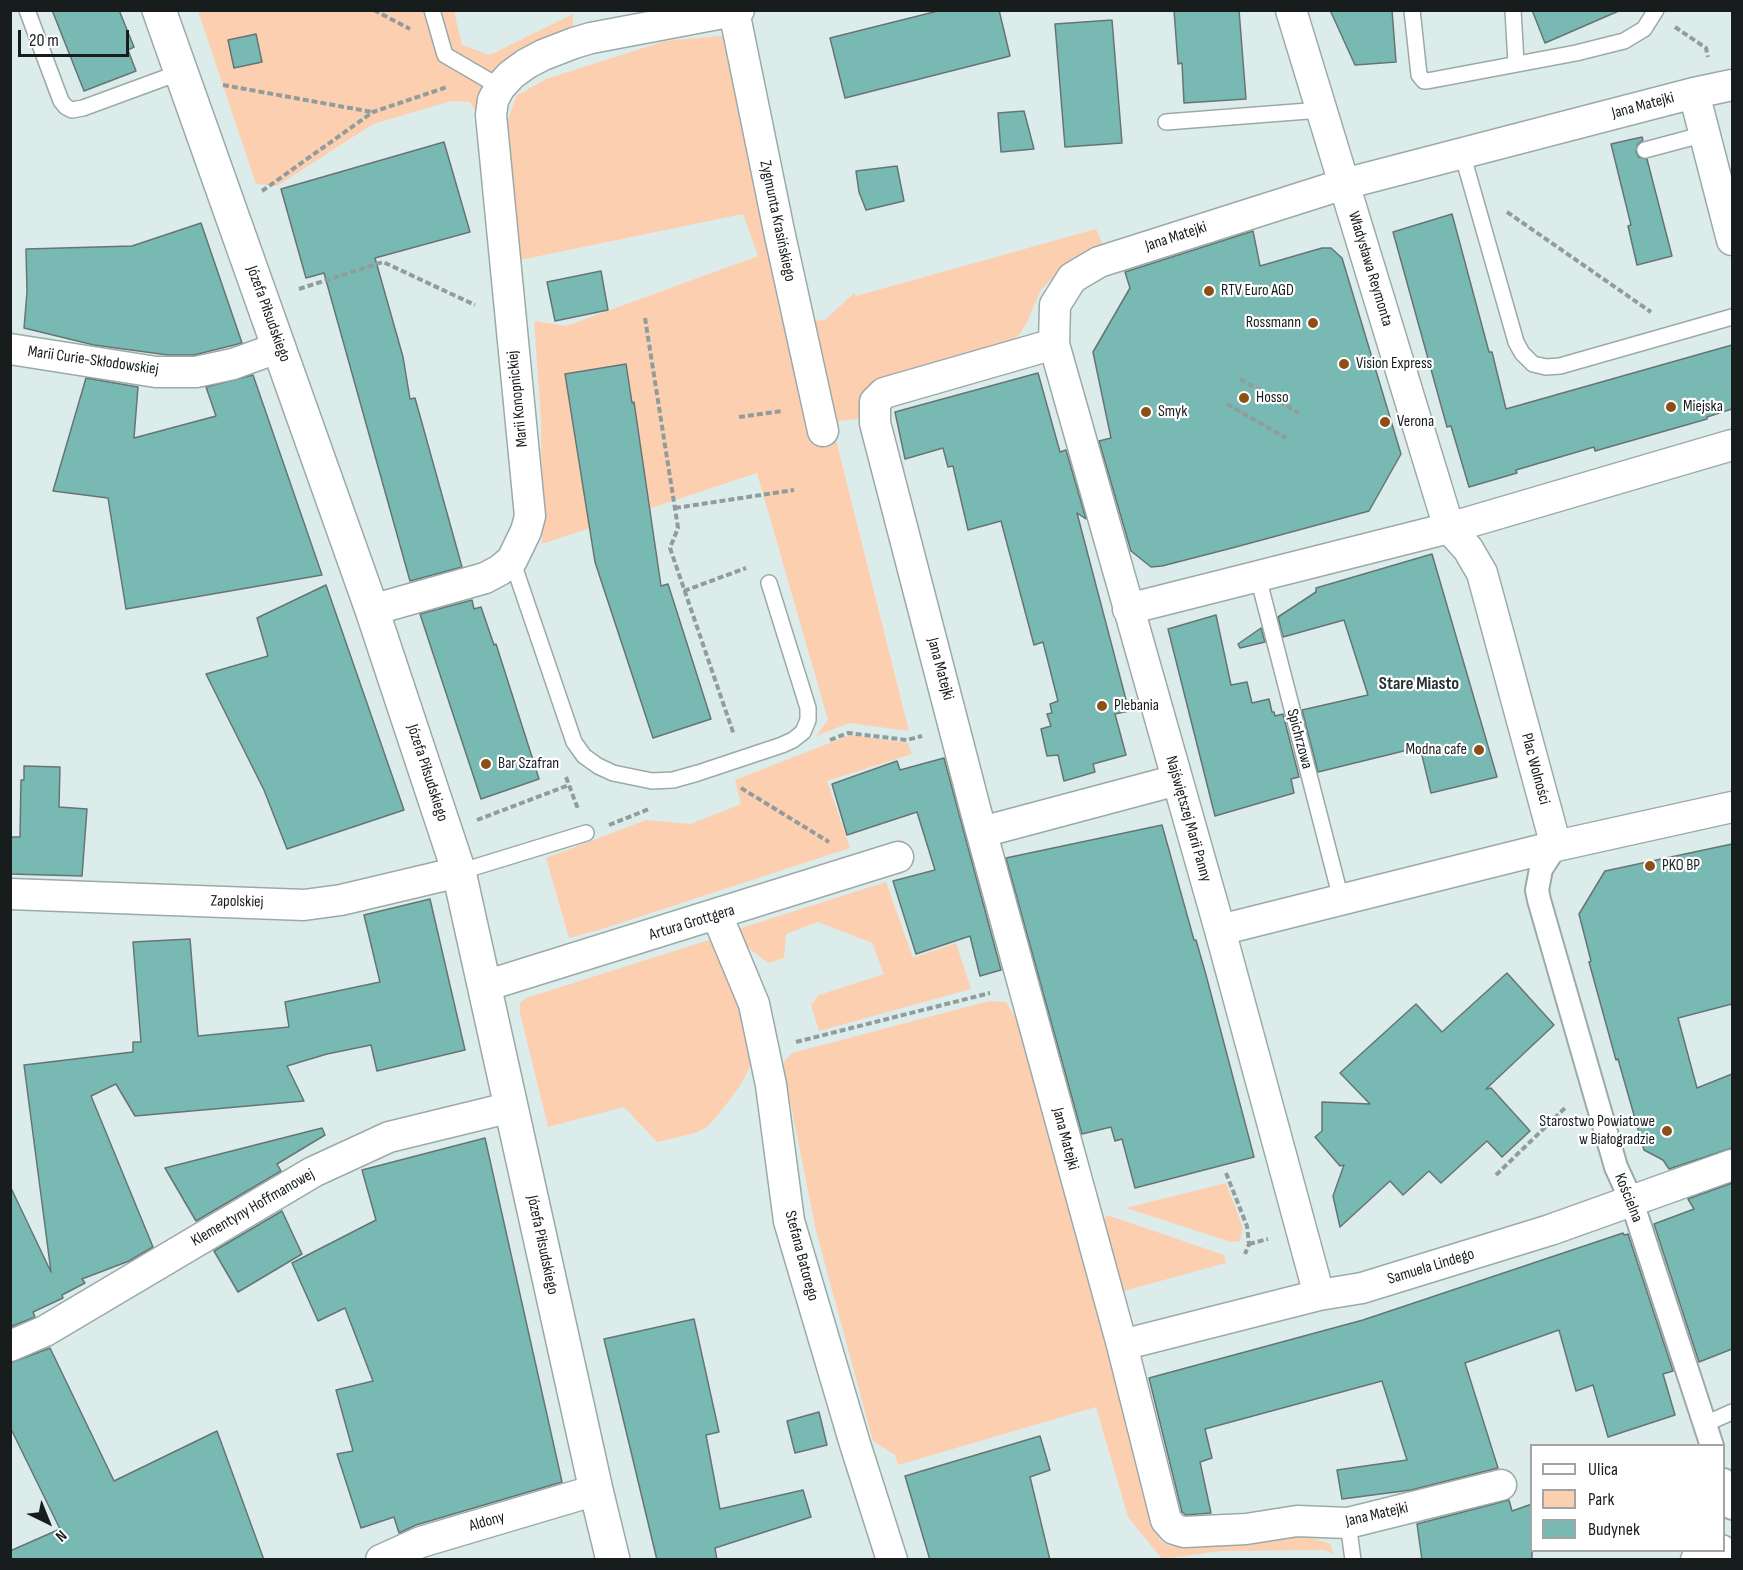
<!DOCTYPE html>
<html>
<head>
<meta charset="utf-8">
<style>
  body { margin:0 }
  #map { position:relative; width:1743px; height:1570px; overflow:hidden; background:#dceceb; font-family:"Sofia Sans Condensed",sans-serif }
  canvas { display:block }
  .frame { position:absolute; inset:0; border:12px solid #171d1d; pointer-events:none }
  .legend { position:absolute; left:1530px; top:1444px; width:195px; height:108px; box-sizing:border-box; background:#fff; border:2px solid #a2a5a5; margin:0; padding:8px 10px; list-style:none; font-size:18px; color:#171d1d }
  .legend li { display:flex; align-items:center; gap:12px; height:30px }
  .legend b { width:30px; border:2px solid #a2a5a5 }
  .north { position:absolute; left:18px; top:1492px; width:60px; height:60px; -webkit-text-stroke:4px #fff; paint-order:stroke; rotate:137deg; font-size:16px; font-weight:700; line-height:24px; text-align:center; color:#171d1d }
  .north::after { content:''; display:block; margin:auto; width:21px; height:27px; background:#171d1d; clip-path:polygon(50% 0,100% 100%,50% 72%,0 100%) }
  .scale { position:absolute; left:18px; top:30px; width:111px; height:27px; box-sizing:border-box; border:3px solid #171d1d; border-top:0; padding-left:8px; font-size:18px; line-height:21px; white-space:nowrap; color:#171d1d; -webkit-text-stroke:4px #fff; paint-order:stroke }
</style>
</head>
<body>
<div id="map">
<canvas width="1743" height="1570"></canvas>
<div class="frame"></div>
<ul class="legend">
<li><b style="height:8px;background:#fff"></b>Ulica</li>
<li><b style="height:16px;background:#fdcfb1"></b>Park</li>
<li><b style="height:16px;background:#78b9b4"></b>Budynek</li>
</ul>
<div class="north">N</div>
<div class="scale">20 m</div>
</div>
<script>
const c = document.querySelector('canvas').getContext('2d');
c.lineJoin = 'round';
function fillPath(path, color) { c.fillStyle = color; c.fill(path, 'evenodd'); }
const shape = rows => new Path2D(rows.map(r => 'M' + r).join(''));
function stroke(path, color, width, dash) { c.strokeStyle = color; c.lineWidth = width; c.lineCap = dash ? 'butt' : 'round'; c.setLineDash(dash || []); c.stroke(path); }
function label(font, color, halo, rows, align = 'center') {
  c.font = font + ' "Sofia Sans Condensed",sans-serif'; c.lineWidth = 4.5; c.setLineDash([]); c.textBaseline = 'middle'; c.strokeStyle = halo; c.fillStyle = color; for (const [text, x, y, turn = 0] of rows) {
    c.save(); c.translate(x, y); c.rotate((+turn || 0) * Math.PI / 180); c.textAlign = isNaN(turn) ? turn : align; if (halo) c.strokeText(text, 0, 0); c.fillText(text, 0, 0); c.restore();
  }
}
const green = shape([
  [198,11,454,11,462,45,490,55,573,14,573,26,525,52,483,91,476,112,470,102,452,101,373,124,277,186,256,184],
  [751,33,811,321,825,320,854,293,856,296,1096,229,1103,245,1087,250,1072,259,1058,272,1041,290,1026,324,1019,335,1007,343,873,381,869,388,868,418,839,421,836,440,909,731,849,723,816,736,828,720,757,473,542,544,541,419,534,321,566,326,758,256,743,214,520,260,505,129,516,96,546,79,665,41],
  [850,735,908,743,912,754,827,781,850,848,599,930,569,938,546,858,646,820,691,824,741,804,735,780],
  [886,882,913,958,956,943,971,989,819,1031,811,1005,819,995,884,974,872,943,818,922,786,934,784,958,768,963,741,942,735,930],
  [712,939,720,950,757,1053,740,1086,718,1115,707,1127,695,1133,657,1142,624,1107,548,1127,520,1013,520,1003,526,998],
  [989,1001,1006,1002,1015,1017,1075,1225,1159,1540,1168,1545,1184,1547,1296,1532,1330,1544,1334,1555,1325,1550,1221,1551,1162,1559,1128,1517,1096,1407,898,1465,895,1455,873,1441,816,1231,785,1076,784,1061,792,1053],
  [1226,1183,1243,1228,1240,1241,1231,1242,1126,1208],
  [1107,1215,1224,1255,1226,1263,1124,1291,1102,1223]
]);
const building = shape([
  [52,10,119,10,134,47,128,50,136,71,84,91,52,10],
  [942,10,999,10,1010,56,845,98,830,38,942,10],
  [1174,10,1239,10,1246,99,1184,103,1182,63,1178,64,1174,10],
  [1330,10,1392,10,1396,62,1355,65,1330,10],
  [1532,10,1621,10,1545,43,1532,10],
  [1112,20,1122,143,1065,147,1055,24,1112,20],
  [256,34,262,62,234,68,228,40,256,34],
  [1024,111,1034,149,1001,152,998,113,1024,111],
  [1642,137,1643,140,1638,144,1636,152,1639,157,1647,159,1672,256,1637,265,1628,226,1631,225,1611,144,1642,137],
  [444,142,470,232,375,258,403,357,410,399,415,398,462,567,410,581,324,273,306,278,281,189,444,142],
  [897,166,904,201,866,210,859,192,856,171,897,166],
  [1452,214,1489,352,1492,352,1506,409,1732,345,1732,409,1707,417,1707,419,1595,451,1594,447,1516,470,1517,473,1469,487,1451,426,1447,427,1393,232,1452,214],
  [201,223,242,343,194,355,168,355,94,345,24,328,27,292,26,249,132,246,201,223],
  [1253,231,1260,266,1322,248,1331,248,1342,258,1401,454,1369,511,1232,548,1162,566,1151,567,1131,551,1099,441,1111,438,1093,352,1130,288,1125,272,1253,231],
  [601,271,608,310,555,321,547,282,601,271],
  [626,364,632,403,634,402,661,586,668,584,711,719,653,738,595,562,565,374,626,364],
  [1038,373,1060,452,1066,450,1086,519,1077,513,1129,711,1115,714,1126,755,1093,764,1095,772,1064,781,1058,755,1047,756,1041,729,1051,726,1047,714,1052,713,1050,704,1058,701,1043,642,1034,645,1001,521,968,530,953,466,948,467,943,448,905,459,895,412,1038,373],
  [253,375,322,575,126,609,108,498,53,491,86,378,138,387,134,438,216,416,206,387,253,375],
  [1432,554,1497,777,1431,793,1420,747,1318,772,1302,710,1368,695,1344,620,1283,637,1278,617,1316,592,1316,588,1432,554],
  [326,585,404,810,287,849,264,790,206,674,268,656,257,618,326,585],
  [472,600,474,609,481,607,494,645,496,644,539,779,481,799,420,614,472,600],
  [1216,615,1231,685,1247,682,1252,703,1269,699,1272,712,1274,712,1275,716,1283,714,1299,777,1291,779,1294,793,1215,816,1168,629,1216,615],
  [1261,628,1265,642,1240,648,1238,644,1261,628],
  [944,758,1001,970,980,976,970,936,916,954,893,881,935,870,917,812,847,835,832,784,897,761,900,770,944,758],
  [24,766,60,767,59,807,87,809,82,876,10,874,10,837,20,837,21,780,24,780,24,766],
  [1162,825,1194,940,1196,940,1206,975,1254,1157,1135,1188,1122,1139,1115,1141,1111,1127,1082,1134,1006,858,1162,825],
  [1732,844,1732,1004,1678,1018,1697,1088,1732,1074,1732,1148,1669,1169,1663,1160,1644,1150,1618,1059,1616,1060,1608,1031,1589,962,1591,961,1579,914,1605,871,1732,844],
  [430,899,465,1050,377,1071,371,1045,327,1054,287,1066,304,1101,135,1116,116,1084,91,1096,153,1247,129,1261,82,1279,85,1283,62,1295,63,1298,33,1312,35,1317,10,1327,10,1186,51,1272,24,1065,133,1052,133,1042,141,1042,133,942,190,939,198,1036,289,1027,285,1002,380,982,364,915,430,899],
  [1507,973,1554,1025,1486,1089,1491,1088,1530,1131,1502,1157,1487,1141,1441,1183,1429,1171,1403,1195,1390,1181,1340,1227,1333,1196,1344,1165,1340,1166,1315,1137,1322,1131,1322,1102,1370,1104,1340,1073,1416,1004,1442,1032,1507,973],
  [322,1128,325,1135,277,1164,281,1171,196,1221,165,1168,322,1128],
  [485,1138,562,1482,416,1525,399,1533,394,1517,361,1528,337,1454,353,1451,336,1390,373,1381,345,1308,318,1321,292,1263,376,1220,362,1170,485,1138],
  [1732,1183,1732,1349,1699,1362,1654,1224,1694,1209,1688,1199,1732,1183],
  [282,1211,302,1254,238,1292,214,1251,282,1211],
  [1623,1233,1624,1235,1628,1234,1673,1371,1663,1374,1675,1415,1608,1437,1593,1385,1576,1391,1559,1330,1465,1363,1498,1468,1411,1490,1342,1499,1337,1470,1407,1460,1382,1381,1205,1429,1212,1458,1200,1462,1211,1513,1186,1515,1182,1512,1149,1378,1363,1320,1623,1233],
  [694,1319,719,1432,706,1435,720,1509,803,1490,811,1517,715,1548,717,1560,657,1560,604,1339,694,1319],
  [50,1348,114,1481,217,1431,264,1560,10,1560,10,1551,60,1529,10,1427,10,1363,50,1348],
  [819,1412,827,1445,795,1453,787,1421,819,1412],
  [1040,1436,1050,1470,1030,1477,1050,1560,930,1560,905,1476,1040,1436],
  [1509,1500,1512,1511,1532,1504,1532,1560,1422,1560,1417,1524,1509,1500]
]);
const path = shape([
  [374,10,410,29],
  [1675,27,1706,48,1708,57],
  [223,85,372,112],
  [262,191,373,112,447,87],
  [1507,212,1651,312],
  [299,289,383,262,475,305],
  [645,318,678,528,670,548,734,735],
  [1240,379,1299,413],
  [1227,404,1286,438],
  [739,417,783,411],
  [675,508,794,490],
  [684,591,746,568],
  [830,740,848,733,907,740,922,736],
  [566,777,578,809],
  [741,788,829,842],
  [477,820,569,785],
  [609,825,649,809],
  [796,1042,990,993],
  [1226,1173,1247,1226,1249,1244,1245,1254],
  [1496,1175,1567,1106],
  [1249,1244,1268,1239]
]);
const service = shape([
  [27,10,61,101,66,107,72,110,83,108,181,72],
  [432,10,445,55,500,87],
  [1412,10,1419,75,1424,81,1427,81,1576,53,1624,41,1644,29,1656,10],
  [1513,10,1516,63],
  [1166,122,1321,110],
  [1645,150,1705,134],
  [1462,153,1516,342,1522,353,1533,364,1546,367,1560,366,1732,317],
  [512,560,574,742,584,756,598,766,613,773,652,781,673,780,698,773,782,745,793,740,803,732,808,720,808,708,769,583],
  [1258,577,1341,899],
  [459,872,586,833],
  [1705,1424,1732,1412],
  [1348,1523,1353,1560]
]);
const pedestrian = shape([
  [1556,846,1541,869,1537,890,1539,900,1616,1167,1632,1202,1712,1446],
  [1724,1480,1732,1508]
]);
const minor = shape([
  [1291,10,1449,528,1468,549,1482,573,1556,846],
  [734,11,779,231,823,431],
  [1694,93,1732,240],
  [1054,344,884,393,875,402,875,423,976,812,1122,1345,1166,1520,1174,1529,1184,1532,1246,1529,1297,1521,1348,1523,1501,1485],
  [10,349,156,372,196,372,233,364,280,347],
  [1128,609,1449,528,1732,445],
  [372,610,485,578,500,570,512,560,526,531,530,516,491,115,493,100,500,87,511,75,526,64,543,55,574,43,591,38,739,10],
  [982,832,1177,780],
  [10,894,304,905,341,900,459,872],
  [717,915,754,1004,771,1085,789,1221,855,1444,892,1560],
  [1220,930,1556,846,1732,807],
  [485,986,898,857],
  [1319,1295,1220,930,1054,344,1055,305,1072,278,1099,262,1344,184,1694,93,1732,85],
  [1122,1345,1319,1295,1362,1288,1550,1230,1732,1165],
  [10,1346,45,1331,313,1172,389,1137,512,1107],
  [381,1560,421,1542,596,1490],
  [1696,1560,1721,1550]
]);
const tertiary = shape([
  [159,10,372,610,459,872,596,1490,613,1560]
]);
const markers = [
  [1209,291,6,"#8e4e18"],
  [1313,323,6,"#8e4e18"],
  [1344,364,6,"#8e4e18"],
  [1244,398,6,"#8e4e18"],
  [1671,407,6,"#8e4e18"],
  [1146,412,6,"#8e4e18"],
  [1385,422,6,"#8e4e18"],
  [1102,706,6,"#8e4e18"],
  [1479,750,6,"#8e4e18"],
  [486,764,6,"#8e4e18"],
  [1650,866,6,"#8e4e18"],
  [1667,1131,6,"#8e4e18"]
];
const streetNames = [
  ["Jana Matejki",1643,106,-15],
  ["Zygmunta Krasińskiego",777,221,78],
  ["Jana Matejki",1176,237,-18],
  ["Władysława Reymonta",1370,269,73],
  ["Józefa Piłsudskiego",268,314,70],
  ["Marii Curie-Skłodowskiej",93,361,8],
  ["Marii Konopnickiej",518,399,-96],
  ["Jana Matejki",940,669,75],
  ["Spichrzowa",1299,739,75],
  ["Plac Wolności",1535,769,75],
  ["Józefa Piłsudskiego",427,773,72],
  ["Najświętszej Marii Panny",1188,819,74],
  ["Zapolskiej",237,902,1],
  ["Artura Grottgera",692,923,-17],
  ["Jana Matejki",1065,1139,75],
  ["Kościelna",1628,1198,68],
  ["Klementyny Hoffmanowej",253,1208,-30],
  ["Józefa Piłsudskiego",542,1245,78],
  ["Stefana Batorego",801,1256,75],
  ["Samuela Lindego",1431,1267,-17],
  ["Jana Matejki",1377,1515,-13],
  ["Aldony",487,1522,-16]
];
const poiNames = [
  ["RTV Euro AGD",1221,291],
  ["Rossmann",1301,323,"right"],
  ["Vision Express",1356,364],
  ["Hosso",1256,398],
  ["Miejska",1683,407],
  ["Smyk",1158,412],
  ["Verona",1397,422],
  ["Plebania",1114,706],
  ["Modna cafe",1467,750,"right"],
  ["Bar Szafran",498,764],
  ["PKO BP",1662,866],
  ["Starostwo Powiatowe",1655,1122,"right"],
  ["w Białogradzie",1655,1140,"right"]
];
const neighbourhoodNames = [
  ["Stare Miasto",1419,684]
];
fillPath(green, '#fdcfb1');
fillPath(building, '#78b9b4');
stroke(building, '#667574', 1.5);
stroke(service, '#9baaa9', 18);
stroke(pedestrian, '#9baaa9', 26);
stroke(minor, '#9baaa9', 33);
stroke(tertiary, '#9baaa9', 36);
stroke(path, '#919d9d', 4, [6, 3]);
stroke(service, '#fff', 15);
stroke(pedestrian, '#fff', 22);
stroke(minor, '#fff', 30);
stroke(tertiary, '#fff', 33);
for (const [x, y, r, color] of markers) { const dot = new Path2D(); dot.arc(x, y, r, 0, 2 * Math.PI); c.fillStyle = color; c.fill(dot); stroke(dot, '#fff', 2); }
label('16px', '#171d1d', '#fff', streetNames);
label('16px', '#171d1d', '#fff', poiNames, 'left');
label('bold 18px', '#243130', '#fff', neighbourhoodNames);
</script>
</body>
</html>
